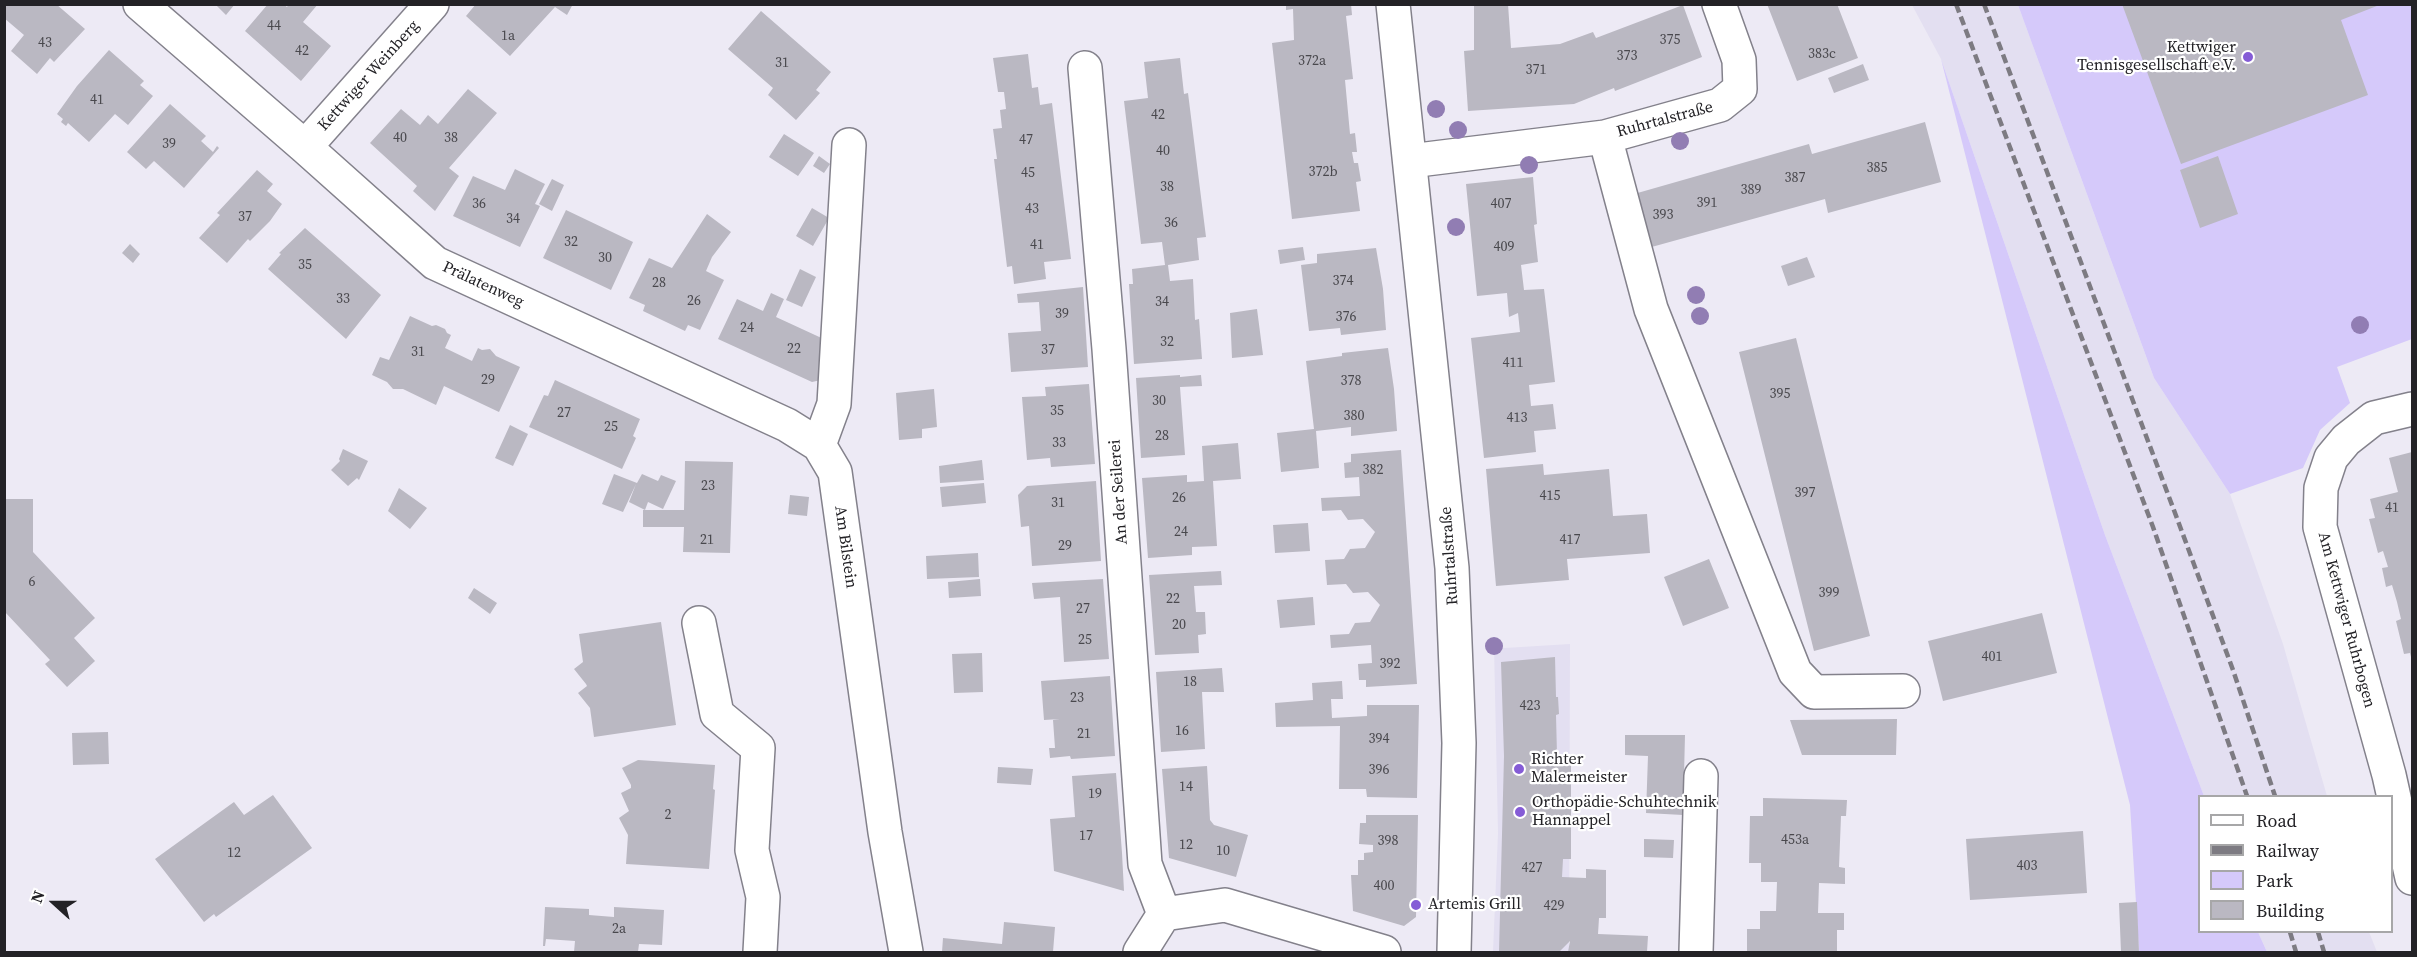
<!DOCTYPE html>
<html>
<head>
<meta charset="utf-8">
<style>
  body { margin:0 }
  #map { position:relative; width:2417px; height:957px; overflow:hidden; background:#edeaf5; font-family:"Source Serif 4",serif }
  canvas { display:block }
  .frame { position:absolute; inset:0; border:6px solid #232226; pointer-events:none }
  .legend { position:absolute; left:2198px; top:795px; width:195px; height:138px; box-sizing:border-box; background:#fff; border:2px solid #a7a7a8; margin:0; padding:8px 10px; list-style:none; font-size:18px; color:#232226 }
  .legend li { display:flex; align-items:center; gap:12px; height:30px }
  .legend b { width:30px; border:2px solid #a7a7a8 }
  .north { position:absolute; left:24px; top:873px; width:60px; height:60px; -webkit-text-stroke:4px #fff; paint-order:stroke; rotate:291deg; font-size:16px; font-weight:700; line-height:24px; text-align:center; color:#232226 }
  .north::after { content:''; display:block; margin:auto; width:21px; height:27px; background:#232226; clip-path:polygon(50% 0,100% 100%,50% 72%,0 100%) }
</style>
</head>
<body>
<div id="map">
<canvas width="2417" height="957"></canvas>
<div class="frame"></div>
<ul class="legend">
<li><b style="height:8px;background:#fff"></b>Road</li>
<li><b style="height:8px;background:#7d7b82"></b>Railway</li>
<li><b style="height:16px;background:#d5c9fa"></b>Park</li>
<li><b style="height:16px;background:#bab8c2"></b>Building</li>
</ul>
<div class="north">N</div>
</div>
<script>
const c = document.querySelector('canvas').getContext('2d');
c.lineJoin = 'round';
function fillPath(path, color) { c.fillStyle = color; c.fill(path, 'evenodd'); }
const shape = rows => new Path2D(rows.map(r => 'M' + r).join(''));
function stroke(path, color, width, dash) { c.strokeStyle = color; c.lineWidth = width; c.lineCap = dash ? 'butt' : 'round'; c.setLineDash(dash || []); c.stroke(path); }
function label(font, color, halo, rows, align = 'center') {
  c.font = font + ' "Source Serif 4",serif'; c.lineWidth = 4.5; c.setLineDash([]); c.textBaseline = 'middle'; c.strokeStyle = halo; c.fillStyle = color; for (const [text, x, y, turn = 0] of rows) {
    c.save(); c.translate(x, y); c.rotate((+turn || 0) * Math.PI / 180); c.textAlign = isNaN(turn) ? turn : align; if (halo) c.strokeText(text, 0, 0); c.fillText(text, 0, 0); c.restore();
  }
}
const built = shape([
  [1912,5,2018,5,2154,378,2230,494,2283,644,2327,796,2204,796,2105,535,1941,59],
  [1570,644,1569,952,1493,952,1498,833,1494,646,1505,648],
  [2258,932,2369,932,2377,952,2267,952]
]);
const green = shape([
  [2018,5,2412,5,2412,339,2337,367,2350,403,2320,430,2303,468,2230,494,2154,378],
  [1941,59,2105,535,2204,796,2200,796,2200,932,2258,932,2267,952,2139,952,2130,805]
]);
const building = shape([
  [4,4,56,4,85,29,54,62,50,58,37,74,11,51,24,35,4,18],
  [215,4,235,4,226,15],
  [268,4,283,4,287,7,289,4,318,4,303,22,331,46,301,81,245,31],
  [476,4,573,4,567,15,555,7,510,56,466,16],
  [1286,4,1351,4,1352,15,1346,16,1353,79,1345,80,1350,134,1355,133,1357,152,1352,152,1354,163,1358,163,1361,181,1356,182,1360,211,1292,219,1272,43,1294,40,1293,9,1286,10],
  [1474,4,1508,4,1511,48,1560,44,1593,32,1596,38,1683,5,1702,57,1615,91,1614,88,1574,104,1468,111,1464,51,1474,50],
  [1767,4,1837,4,1858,58,1797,81],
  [2122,4,2382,4,2341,20,2368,95,2181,164],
  [761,11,831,72,816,90,820,93,796,120,768,95,773,88,728,49],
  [109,50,144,81,140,85,153,96,128,125,115,114,89,142,68,123,66,126,61,122,63,119,57,114,77,86],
  [1028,54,1032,88,1038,87,1040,105,1052,103,1071,259,1044,262,1046,279,1014,284,1012,266,1007,267,994,159,997,159,993,129,1002,128,1000,110,1006,109,1004,92,998,92,993,58],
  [1180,58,1184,94,1188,93,1206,237,1197,238,1199,260,1168,265,1170,281,1193,279,1195,320,1199,319,1202,359,1134,364,1129,284,1133,284,1132,269,1165,265,1162,242,1141,244,1124,101,1148,98,1144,62],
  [1863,64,1869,80,1834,93,1828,78],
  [468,89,497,113,449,168,459,176,435,211,413,191,417,186,370,143,401,109,420,125,428,115,438,124],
  [170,104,206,136,201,141,213,152,217,146,219,148,184,188,154,161,146,169,127,152],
  [1925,122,1941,182,1828,213,1825,199,1648,248,1634,194,1809,144,1812,154],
  [784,134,814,153,798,176,769,157],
  [819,156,830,164,824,173,813,166],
  [2218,156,2238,214,2200,228,2180,170],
  [515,169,545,184,535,204,540,206,520,247,453,216,473,176,505,190],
  [257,170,273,184,267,191,282,204,270,221,250,241,248,239,227,263,199,238,220,215,217,213],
  [1533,177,1537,224,1534,225,1538,262,1521,265,1524,290,1544,289,1555,382,1529,385,1531,406,1553,404,1556,429,1534,431,1536,452,1484,458,1471,338,1520,332,1518,313,1509,317,1507,293,1477,296,1466,184],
  [552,179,564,185,552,211,539,204],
  [812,208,829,218,813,246,796,236],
  [566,210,633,242,611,290,543,258],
  [707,214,731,232,712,257,706,271,724,280,700,330,688,325,685,331,643,311,645,305,629,298,649,258,672,268],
  [305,228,381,295,346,339,268,269,281,254,279,253],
  [130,244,140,254,133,263,122,253],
  [1303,247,1305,260,1280,264,1278,250],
  [1376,248,1383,289,1386,330,1341,335,1340,328,1309,331,1301,265,1317,263,1317,254],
  [1807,257,1815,277,1788,286,1781,266],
  [800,269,816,277,802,307,786,300],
  [1083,287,1088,367,1011,372,1008,333,1041,331,1039,302,1018,303,1017,294],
  [771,293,784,299,776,317,828,341,821,380,812,382,718,339,737,299,763,311],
  [1257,309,1263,355,1232,358,1230,313],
  [410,316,432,326,436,325,445,329,447,333,451,335,445,348,472,361,478,348,482,350,490,349,496,356,520,367,499,412,444,386,436,405,403,389,393,389,387,382,372,375,380,357,389,360],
  [1796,338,1870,636,1814,651,1739,352],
  [1388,348,1394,389,1397,431,1351,436,1351,427,1316,431,1319,468,1281,472,1277,433,1314,429,1306,361,1342,356,1342,353],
  [1180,375,1180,377,1201,375,1202,386,1180,387,1185,455,1141,458,1136,378],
  [555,380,640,419,633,436,636,438,622,469,529,427,544,395,548,396],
  [1089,384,1095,464,1051,467,1050,458,1027,460,1022,397,1046,396,1045,387],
  [934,389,937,427,922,429,922,438,899,440,896,393],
  [510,425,528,434,513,466,495,458],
  [1238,443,1241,479,1213,481,1217,546,1192,547,1192,555,1148,558,1142,478,1187,475,1187,482,1204,481,1202,446],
  [343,449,368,461,359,480,357,478,348,486,331,470,340,461,339,459],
  [1401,450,1417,684,1366,687,1366,680,1359,680,1358,664,1372,663,1371,645,1331,648,1330,635,1349,634,1355,623,1370,622,1380,605,1368,592,1353,593,1346,584,1327,585,1325,560,1344,559,1350,549,1365,548,1375,532,1363,519,1348,520,1341,510,1322,511,1321,498,1360,496,1359,477,1345,478,1344,463,1351,462,1351,454],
  [2412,452,2412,661,2410,653,2404,654,2396,621,2401,619,2397,602,2392,585,2386,587,2382,568,2388,567,2383,551,2378,553,2369,519,2375,518,2370,499,2398,492,2389,458],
  [982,460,984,480,940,483,939,466],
  [685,461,733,462,730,553,683,552,684,527,643,527,643,510,684,510],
  [1543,464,1544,475,1609,469,1613,516,1647,514,1650,553,1567,559,1569,580,1496,586,1486,469],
  [614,474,637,483,642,474,658,481,661,475,676,481,663,509,648,502,645,510,629,502,636,484,623,512,602,504],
  [1096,481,1101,561,1032,566,1029,526,1021,527,1018,495,1027,486],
  [984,483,986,503,942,507,940,487],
  [399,488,427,508,410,529,388,511],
  [790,495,809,497,807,516,788,514],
  [4,499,33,499,33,552,95,618,74,638,95,661,67,687,45,664,50,660,4,611],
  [1308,523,1310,551,1275,553,1273,525],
  [978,553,979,577,927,579,926,556],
  [1709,559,1729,608,1683,626,1664,577],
  [1221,571,1222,585,1194,586,1196,612,1205,612,1206,634,1198,635,1199,653,1155,655,1149,575],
  [980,579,981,596,949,598,948,582],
  [1103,579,1109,659,1064,662,1060,597,1034,599,1032,583],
  [474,588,497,603,490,614,468,598],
  [1313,597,1315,625,1280,628,1277,600],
  [2042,613,2057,673,1943,701,1928,641],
  [661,622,676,725,594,737,590,708,578,693,587,686,586,684,574,669,583,662,579,634],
  [982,653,983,692,954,693,952,654],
  [1555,657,1556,697,1558,697,1559,714,1556,715,1557,755,1571,756,1571,859,1563,859,1562,877,1586,878,1586,869,1606,870,1606,918,1599,918,1598,934,1648,936,1647,952,1568,952,1570,941,1559,952,1499,952,1504,756,1501,662],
  [1222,668,1224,692,1202,692,1205,749,1161,752,1156,672],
  [1110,676,1115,756,1071,759,1070,756,1050,758,1049,748,1055,748,1053,720,1060,719,1044,720,1041,681],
  [1342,681,1343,699,1331,699,1332,718,1367,716,1367,705,1419,705,1417,798,1367,797,1366,789,1339,789,1340,726,1276,727,1275,703,1313,700,1312,683],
  [1897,719,1896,755,1802,755,1790,720],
  [108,732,109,764,73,765,72,733],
  [1625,735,1685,735,1683,815,1646,813,1648,756,1625,755],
  [638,760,715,765,713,789,715,790,709,869,626,864,628,835,619,818,629,811,621,793,631,788,631,785,622,768],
  [1207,766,1210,820,1214,825,1248,835,1236,877,1169,858,1162,769],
  [998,767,1033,769,1031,785,997,783],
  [1116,773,1122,853,1124,891,1054,871,1050,819,1075,817,1072,776],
  [273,795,312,848,216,917,214,914,204,922,155,859,234,802,244,815],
  [1763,798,1847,800,1846,816,1841,816,1839,867,1845,868,1845,884,1819,883,1818,913,1844,913,1844,930,1837,930,1837,952,1747,952,1747,929,1760,929,1760,911,1776,911,1777,882,1761,882,1761,863,1749,863,1750,816,1763,816],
  [1366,815,1418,815,1416,917,1404,926,1353,911,1351,875,1358,875,1358,860,1364,860,1364,853,1373,852,1373,845,1359,844,1360,823,1366,823],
  [2083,831,2087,893,1970,900,1966,839],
  [1644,839,1674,840,1673,858,1644,857],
  [2137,902,2139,952,2121,952,2119,903],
  [545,907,589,909,589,915,614,917,614,907,664,910,662,945,639,944,638,952,574,952,575,941,546,939,545,946,543,946],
  [1004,922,1055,927,1053,952,942,952,943,938,1002,944]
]);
const minor = shape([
  [140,4,305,147,435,263,787,425,819,445,835,472,885,832,906,952],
  [1085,68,1109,349,1145,864,1164,914],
  [1605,137,1651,309,1795,672,1814,692,1903,691],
  [305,147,432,4],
  [1410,161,1605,137,1720,105,1740,89,1739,60,1719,4],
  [2412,409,2374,418,2346,440,2331,458,2321,488,2320,527,2389,775,2412,878],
  [819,445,834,404,849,145],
  [699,623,717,714,758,748,752,850,763,897,760,952],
  [1140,952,1164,914,1225,905,1384,952],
  [1696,952,1701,776]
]);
const major = shape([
  [1393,4,1452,568,1459,743,1454,952]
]);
const rail = shape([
  [1956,4,2153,527,2247,796],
  [1984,4,2178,521,2233,670,2275,796],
  [2290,932,2296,952],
  [2318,932,2324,952]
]);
const trees = [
  [1436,109],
  [1458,130],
  [1680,141],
  [1529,165],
  [1456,227],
  [1696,295],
  [1700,316],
  [2360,325],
  [1494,646]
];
const markers = [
  [2248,57,6,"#855cd6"],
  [1519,769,6,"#855cd6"],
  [1520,812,6,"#855cd6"],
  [1416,905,6,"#855cd6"]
];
const numberNames = [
  ["44",274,26],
  ["1a",508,36],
  ["375",1670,40],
  ["43",45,43],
  ["42",302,51],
  ["383c",1822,54],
  ["373",1627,56],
  ["372a",1312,61],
  ["31",782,63],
  ["371",1536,70],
  ["41",97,100],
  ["42",1158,115],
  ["40",400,138],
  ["38",451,138],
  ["47",1026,140],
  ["39",169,144],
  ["40",1163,151],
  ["385",1877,168],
  ["372b",1323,172],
  ["45",1028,173],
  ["387",1795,178],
  ["38",1167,187],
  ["389",1751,190],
  ["391",1707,203],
  ["36",479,204],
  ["407",1501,204],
  ["43",1032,209],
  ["393",1663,215],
  ["37",245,217],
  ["34",513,219],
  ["36",1171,223],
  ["32",571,242],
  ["41",1037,245],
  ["409",1504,247],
  ["30",605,258],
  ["35",305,265],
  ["374",1343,281],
  ["28",659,283],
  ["33",343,299],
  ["26",694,301],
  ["34",1162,302],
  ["39",1062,314],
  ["376",1346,317],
  ["24",747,328],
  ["32",1167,342],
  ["22",794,349],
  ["37",1048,350],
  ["31",418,352],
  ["411",1513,363],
  ["29",488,380],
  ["378",1351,381],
  ["395",1780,394],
  ["30",1159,401],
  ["35",1057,411],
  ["27",564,413],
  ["380",1354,416],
  ["413",1517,418],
  ["25",611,427],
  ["28",1162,436],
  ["33",1059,443],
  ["382",1373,470],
  ["23",708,486],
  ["397",1805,493],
  ["415",1550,496],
  ["26",1179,498],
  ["31",1058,503],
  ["41",2392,508],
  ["24",1181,532],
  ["21",707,540],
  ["417",1570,540],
  ["29",1065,546],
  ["6",32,582],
  ["399",1829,593],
  ["22",1173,599],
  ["27",1083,609],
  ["20",1179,625],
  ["25",1085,640],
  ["401",1992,657],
  ["392",1390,664],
  ["18",1190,682],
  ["23",1077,698],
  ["423",1530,706],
  ["16",1182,731],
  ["21",1084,734],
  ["394",1379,739],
  ["396",1379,770],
  ["14",1186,787],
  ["19",1095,794],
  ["2",668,815],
  ["17",1086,836],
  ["453a",1795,840],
  ["398",1388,841],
  ["12",1186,845],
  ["10",1223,851],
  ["12",234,853],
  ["403",2027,866],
  ["427",1532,868],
  ["400",1384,886],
  ["429",1554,906],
  ["2a",619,929]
];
const poiNames = [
  ["Kettwiger",2236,48,"right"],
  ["Tennisgesellschaft e.V.",2236,66,"right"],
  ["Richter",1531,760],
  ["Malermeister",1531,778],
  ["Orthopädie-Schuhtechnik",1532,803],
  ["Hannappel",1532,821],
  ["Artemis Grill",1428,905]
];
const streetNames = [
  ["Kettwiger Weinberg",369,76,-48],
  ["Ruhrtalstraße",1665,120,-15],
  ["Prälatenweg",483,285,25],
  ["An der Seilerei",1119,492,-94],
  ["Am Bilstein",845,547,82],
  ["Ruhrtalstraße",1450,556,-94],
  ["Am Kettwiger Ruhrbogen",2346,620,75]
];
fillPath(built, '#e3dff1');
fillPath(green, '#d5c9fa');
fillPath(building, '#bab8c2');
stroke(minor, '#83818b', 36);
stroke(major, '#83818b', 36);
stroke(minor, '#fff', 33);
stroke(major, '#fff', 33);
stroke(rail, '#7d7b82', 4.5, [9, 4.5]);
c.fillStyle = '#917db3';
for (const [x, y] of trees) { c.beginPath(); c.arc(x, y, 9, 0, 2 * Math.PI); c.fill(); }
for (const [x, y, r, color] of markers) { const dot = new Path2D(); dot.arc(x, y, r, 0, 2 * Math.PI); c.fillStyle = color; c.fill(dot); stroke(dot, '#fff', 2); }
label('14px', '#49484d', null, numberNames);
label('16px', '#232226', '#fff', poiNames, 'left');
label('16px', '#232226', '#fff', streetNames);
</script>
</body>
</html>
